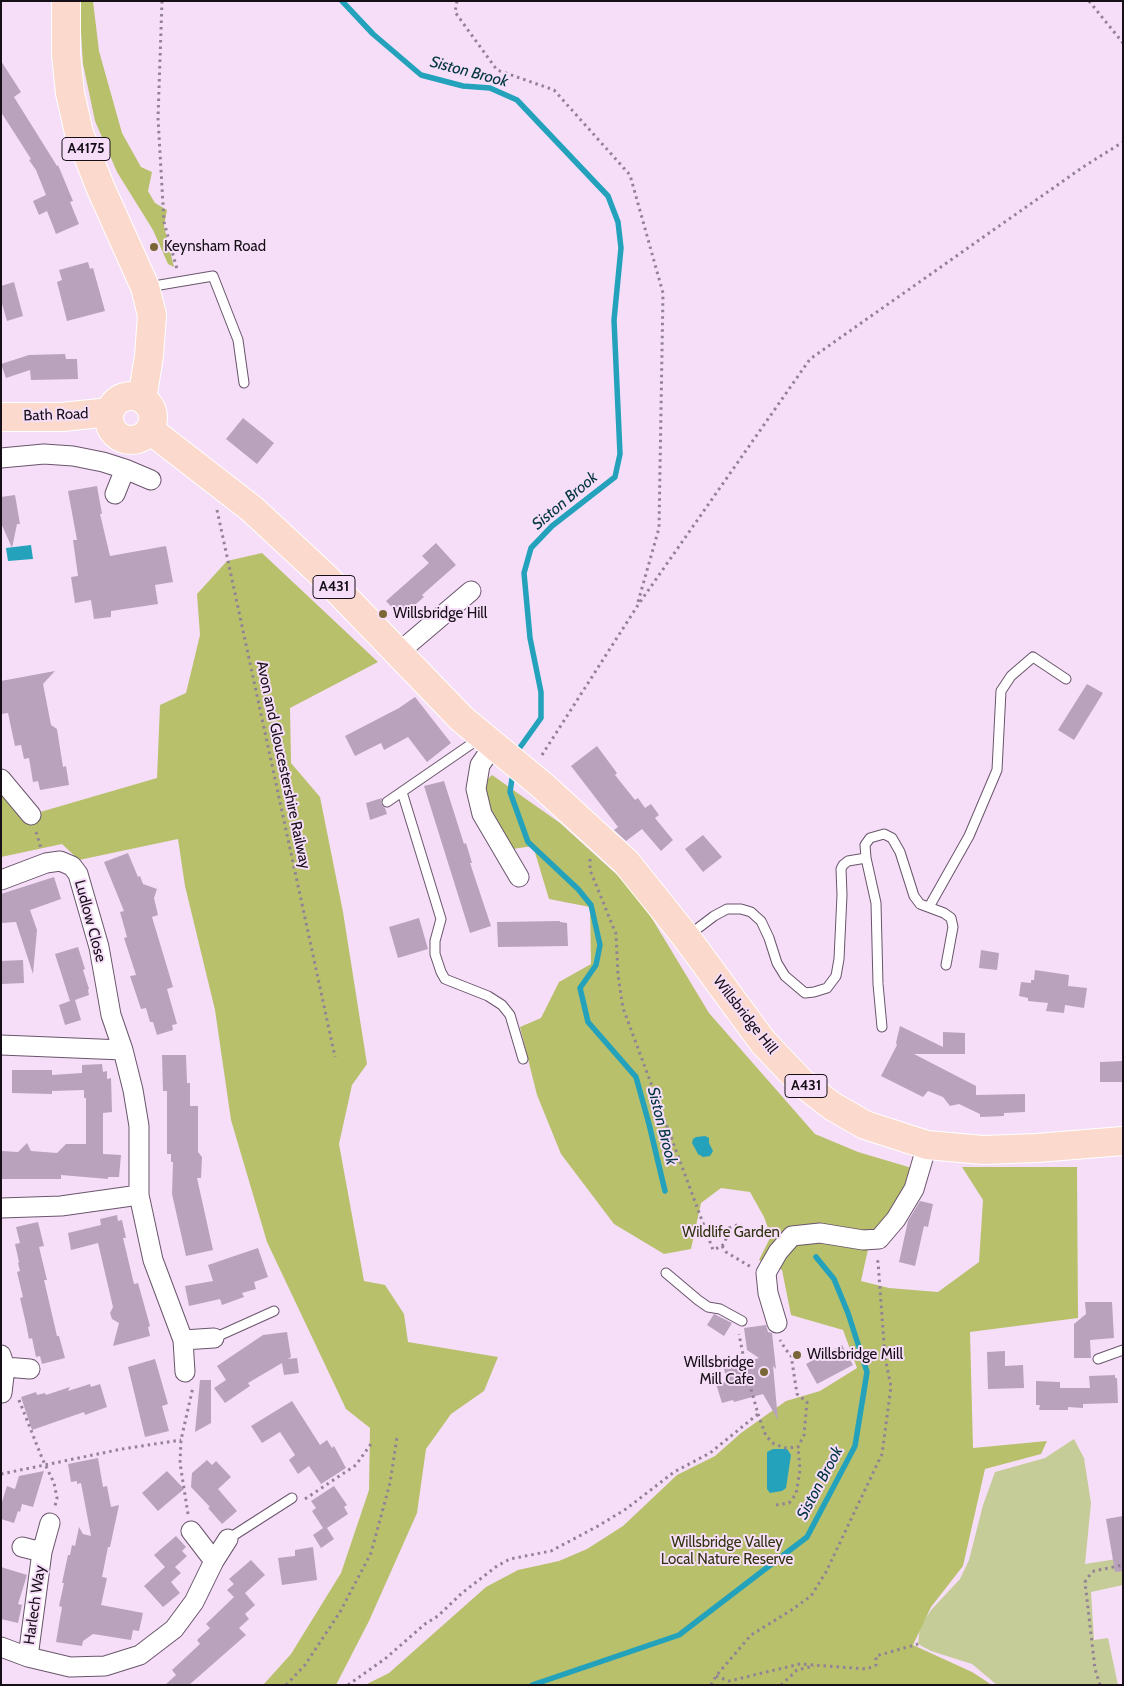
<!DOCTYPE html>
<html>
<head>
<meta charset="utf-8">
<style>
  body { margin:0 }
  #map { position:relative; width:1124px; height:1686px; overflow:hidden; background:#f6def9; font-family:Cabin,sans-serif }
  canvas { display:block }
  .frame { position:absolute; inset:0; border:2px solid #170f18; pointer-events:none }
</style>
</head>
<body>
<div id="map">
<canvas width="1124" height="1686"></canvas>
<div class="frame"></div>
</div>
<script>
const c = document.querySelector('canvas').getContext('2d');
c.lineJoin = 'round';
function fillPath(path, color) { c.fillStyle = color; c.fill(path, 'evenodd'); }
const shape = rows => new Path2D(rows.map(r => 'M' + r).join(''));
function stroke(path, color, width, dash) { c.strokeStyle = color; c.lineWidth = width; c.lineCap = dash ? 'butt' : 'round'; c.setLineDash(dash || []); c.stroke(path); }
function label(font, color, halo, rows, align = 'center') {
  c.font = font + ' Cabin,sans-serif'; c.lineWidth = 4; c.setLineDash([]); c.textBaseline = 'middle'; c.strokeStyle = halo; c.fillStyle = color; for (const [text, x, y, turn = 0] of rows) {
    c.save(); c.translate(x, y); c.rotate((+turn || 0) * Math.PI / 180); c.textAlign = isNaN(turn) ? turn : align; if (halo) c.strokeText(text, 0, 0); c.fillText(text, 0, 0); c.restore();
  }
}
const green = shape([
  [1074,1439,1084,1458,1091,1503,1085,1564,1123,1558,1123,1585,1091,1592,1094,1640,1108,1638,1118,1685,997,1685,972,1664,931,1651,918,1644,920,1626,932,1609,960,1579,969,1560,983,1505,995,1472,1045,1458]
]);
const forest = shape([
  [79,1,93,1,99,51,122,133,141,167,152,172,148,191,155,203,167,210,164,226,174,267,168,264,153,230,117,172,95,121,83,64],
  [262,553,378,662,290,708,291,763,320,797,343,912,367,1064,352,1085,339,1144,364,1281,385,1285,404,1314,408,1342,498,1357,484,1391,451,1414,426,1449,417,1513,369,1621,336,1685,263,1685,291,1654,341,1573,369,1490,370,1428,346,1409,267,1242,231,1120,215,1010,185,886,178,839,79,860,62,844,1,857,1,787,23,817,157,778,160,705,186,693,200,635,197,594,227,561],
  [492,775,560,823,636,892,709,1013,815,1134,858,1152,912,1168,903,1208,869,1245,861,1281,889,1288,938,1292,979,1262,983,1200,962,1167,1077,1167,1078,1318,970,1332,973,1448,1047,1441,1041,1454,985,1469,963,1566,931,1607,913,1645,972,1672,992,1685,365,1685,389,1673,486,1587,518,1570,559,1561,587,1549,623,1526,677,1475,715,1456,741,1433,786,1401,820,1391,857,1368,843,1330,791,1315,782,1270,759,1260,771,1236,764,1217,750,1192,721,1188,701,1203,691,1249,664,1254,614,1224,561,1154,537,1095,520,1027,541,1018,559,982,591,964,590,907,549,899,533,846,506,850,480,786]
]);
const water = shape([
  [31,545,33,559,8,561,6,548],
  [696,1137,705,1136,709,1138,709,1143,713,1151,710,1156,703,1157,698,1154,692,1143,693,1139],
  [773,1449,787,1449,791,1455,786,1488,782,1491,770,1493,767,1489,767,1452]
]);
const stream = shape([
  [342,1,373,34,421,75,463,86,490,88,517,100,608,196,618,222,621,248,614,320,620,454,615,477,552,526,531,548,524,573,530,638,541,692,541,718,516,753],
  [513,772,510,792,528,842,578,889,591,905,600,945,596,965,580,988,588,1022,636,1077,649,1124,665,1191],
  [532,1685,679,1635,807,1537,855,1446,867,1372,848,1313,834,1279,816,1257]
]);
const building = shape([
  [1,61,21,92,14,97,57,166,58,165,73,201,70,202,79,224,56,234,47,211,39,215,33,201,46,195,36,170,29,160,31,159,1,112],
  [88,262,90,269,93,268,105,311,67,321,57,282,62,280,59,270],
  [14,282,23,316,7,321,1,300,1,286],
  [65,354,66,359,64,359,77,359,78,379,31,380,30,370,6,378,1,364,29,355],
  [243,418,274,443,257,464,226,439],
  [97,486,102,514,100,514,110,556,166,546,173,582,155,585,158,604,111,611,111,617,94,619,91,600,75,603,71,577,78,576,73,540,77,540,68,491],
  [15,495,20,524,17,524,12,548,1,523,1,497],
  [436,543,456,565,422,595,424,597,401,617,386,601,429,563,422,556],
  [55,671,43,684,51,725,57,729,63,767,66,766,69,785,40,790,38,781,33,782,29,758,24,759,21,745,15,746,8,713,1,714,1,681],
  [1087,684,1103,693,1074,740,1058,730],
  [415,697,451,743,427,762,408,737,384,750,381,743,355,756,345,736,399,708],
  [597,746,617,773,615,775,635,800,638,798,645,808,651,804,659,815,655,818,673,840,661,851,642,829,626,841,614,830,618,827,571,766],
  [444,781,464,844,466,843,472,863,470,863,491,926,470,933,424,786],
  [382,798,381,803,385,808,387,814,370,820,366,803],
  [703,835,722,857,703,872,685,849],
  [128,853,138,877,140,876,143,884,157,889,154,898,158,915,152,917,173,987,167,989,177,1024,172,1025,173,1030,157,1035,153,1022,150,1022,146,1008,141,1009,130,976,136,975,124,938,127,937,120,912,124,911,104,862],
  [54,877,61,899,30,910,37,930,33,974,16,922,1,923,1,894],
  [419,918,428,949,398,958,389,927],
  [560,921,560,922,567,923,568,946,498,947,497,922],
  [78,947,85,969,83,970,89,989,88,990,89,995,72,1001,75,1000,81,1020,65,1025,59,1005,70,1001,55,954],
  [981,950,999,953,997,970,979,968],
  [23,960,24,983,1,984,1,961],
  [1035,970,1069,975,1068,986,1087,988,1084,1008,1065,1005,1064,1013,1046,1011,1048,1003,1028,1001,1028,998,1019,996,1021,982,1031,983,1031,980,1034,980],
  [900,1026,943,1047,943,1032,965,1033,965,1054,914,1054,976,1086,976,1095,1025,1094,1025,1112,1004,1113,1004,1116,980,1117,980,1114,959,1104,950,1106,943,1097,928,1091,923,1097,881,1076,897,1045,896,1043],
  [162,1055,186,1055,187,1083,190,1083,190,1106,198,1106,198,1152,202,1157,201,1178,197,1178,213,1250,186,1256,172,1194,173,1162,171,1162,171,1154,167,1154,167,1091,163,1091],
  [1123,1061,1123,1082,1100,1082,1100,1062],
  [102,1064,103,1072,107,1071,107,1079,111,1078,112,1112,103,1113,103,1154,121,1155,119,1177,108,1177,108,1179,61,1175,61,1179,1,1179,1,1151,18,1152,27,1143,31,1151,57,1153,66,1144,86,1144,86,1098,84,1098,84,1090,52,1091,52,1094,12,1093,12,1070,52,1070,52,1075,82,1073,82,1065],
  [920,1201,933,1204,928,1227,924,1226,915,1266,899,1262,908,1221],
  [117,1215,118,1221,122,1220,126,1238,123,1238,134,1284,138,1283,150,1326,148,1327,150,1336,113,1346,119,1323,112,1319,110,1313,113,1307,98,1243,71,1250,68,1233,101,1225,100,1219],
  [38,1222,44,1246,39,1247,47,1280,44,1280,57,1336,59,1336,65,1358,42,1364,40,1356,36,1357,32,1338,29,1339,26,1324,20,1298,23,1297,17,1272,20,1271,18,1263,19,1262,15,1244,20,1243,16,1227],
  [258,1248,268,1277,254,1282,256,1289,242,1293,244,1297,222,1305,220,1299,189,1306,185,1286,213,1281,208,1265],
  [1085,1302,1112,1302,1114,1338,1090,1340,1091,1358,1074,1358,1074,1324,1086,1314],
  [714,1314,732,1323,724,1336,707,1325],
  [766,1325,768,1332,772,1333,776,1369,773,1366,778,1420,763,1394,734,1402,733,1400,722,1403,716,1384,727,1381,724,1369,759,1358,747,1350,744,1328],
  [287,1332,291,1357,288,1359,297,1358,299,1373,284,1375,282,1363,248,1383,250,1386,225,1403,214,1388,226,1380,217,1366,263,1335],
  [842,1345,853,1365,817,1384,806,1364],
  [1005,1351,1005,1366,1023,1365,1024,1388,988,1389,987,1352],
  [155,1359,168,1404,162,1406,169,1431,145,1437,128,1367],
  [1115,1375,1115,1378,1117,1378,1118,1403,1083,1404,1083,1408,1068,1407,1068,1410,1039,1410,1040,1405,1036,1405,1036,1381,1060,1382,1060,1388,1090,1388,1089,1376],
  [200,1380,211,1380,211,1423,195,1432],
  [90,1384,91,1387,100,1384,107,1407,85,1415,84,1412,32,1430,21,1397,36,1392,37,1395,45,1393,46,1395,70,1387,68,1391],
  [292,1401,320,1445,327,1440,332,1448,334,1446,346,1468,321,1484,309,1466,298,1474,289,1460,295,1455,280,1432,262,1443,251,1426],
  [98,1458,103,1487,107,1486,111,1507,119,1505,110,1547,108,1547,102,1577,107,1578,101,1605,143,1613,139,1631,133,1630,131,1640,93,1634,83,1641,82,1646,56,1642,62,1607,59,1606,64,1583,62,1583,68,1555,70,1555,72,1545,75,1546,79,1527,83,1534,91,1536,81,1483,77,1484,77,1481,71,1482,68,1464],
  [207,1460,212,1465,216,1461,231,1477,218,1489,237,1511,222,1524,208,1508,210,1507,191,1487,192,1473],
  [44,1471,33,1507,22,1504,20,1512,18,1511,14,1523,1,1519,1,1505,7,1486,15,1489,19,1476],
  [167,1471,184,1489,158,1511,142,1493],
  [334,1486,347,1505,344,1507,348,1514,327,1528,334,1539,321,1548,313,1535,323,1528,312,1511,316,1508,311,1501],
  [1123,1516,1123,1571,1115,1572,1106,1519],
  [176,1536,186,1547,182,1551,187,1556,175,1567,181,1573,171,1582,180,1593,163,1607,144,1586,165,1567,154,1555],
  [313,1547,317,1580,282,1585,278,1558,295,1556,295,1550],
  [251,1560,265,1575,245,1593,255,1605,245,1614,249,1619,239,1628,246,1635,189,1685,165,1685,176,1675,172,1670,200,1644,197,1640,210,1628,206,1624,234,1597,227,1590,234,1584,229,1579],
  [1,1567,27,1575,18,1604,22,1605,18,1623,1,1619]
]);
const path = shape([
  [162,1,158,118,164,222,177,269],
  [457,1,455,12,497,70,554,90,630,175,663,293,659,528,638,602],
  [1089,1,1123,43],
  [217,510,335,1057],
  [542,755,638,605,810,359,1083,167,1123,142],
  [36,832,41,848],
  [590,859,590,870,616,934,618,975,623,1008,713,1250,722,1246,725,1242,729,1228,740,1224],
  [722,1246,726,1252,751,1267],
  [19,1400,42,1458,54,1483,57,1498,55,1506],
  [758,1414,766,1436,774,1444,786,1448,798,1447,804,1435,807,1402,797,1394,791,1355,786,1350,780,1340],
  [1,1474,122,1449,181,1440],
  [305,1499,356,1465,373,1441],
  [776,1505,789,1503,796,1494,800,1470,798,1447],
  [188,1514,180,1463,181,1440,193,1387],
  [716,1676,729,1681,800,1664,867,1669,876,1665,876,1656,918,1644],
  [286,1685,305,1665,340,1612,371,1553,390,1483,397,1437],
  [348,1685,386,1658,425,1624,438,1616,462,1593,497,1566,510,1559,551,1551,598,1526,626,1509,674,1472,710,1453,758,1414,747,1375,739,1334],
  [711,1685,716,1676,751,1635,790,1611,811,1596,826,1572,882,1454,891,1387,885,1357,878,1262,876,1258],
  [781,1685,797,1670,814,1666],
  [1100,1685,1095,1669,1085,1582,1089,1576,1094,1571,1123,1565]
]);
const service = shape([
  [148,287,213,276,238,340,244,383],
  [402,792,441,919,435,941,435,954,441,972,445,979,488,996,502,1005,510,1015,523,1059],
  [387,802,480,738],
  [866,858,865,845,870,838,884,834,892,838,900,852,914,896,920,904,944,913,951,918,953,927,946,965],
  [929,907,969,836,997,770,1001,691,1011,676,1033,657,1066,679],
  [689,935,714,916,727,909,741,909,751,912,761,921,769,938,777,963,785,976,805,993,814,992,827,988,836,976,839,959,842,895,841,869,843,865,848,861,866,858,876,903,878,984,882,1027],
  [666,1273,698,1300,708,1307,720,1309,742,1321],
  [214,1338,274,1311],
  [1098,1359,1123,1350],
  [228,1539,292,1498]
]);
const minor = shape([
  [1,458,44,454,73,456,103,462,125,469,151,480],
  [115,494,125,469],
  [398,653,471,591],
  [493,746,480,765,476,789,482,814,519,877],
  [1,779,31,815],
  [1,880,46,863,60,861,72,866,78,874,99,947,111,1015,123,1050],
  [1,1045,123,1050,133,1090,139,1126,139,1195,153,1260,183,1340,185,1372],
  [1,1208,61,1206,139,1195],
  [777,1323,768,1293,766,1273,778,1252,792,1236,820,1233,863,1240,879,1239,896,1219,914,1189,927,1145],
  [183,1340,214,1338],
  [1,1355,5,1367,2,1393],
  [5,1367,30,1369],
  [191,1531,214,1561],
  [22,1547,42,1552],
  [1,1647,28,1657,70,1667,105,1666,140,1655,174,1629,194,1602,214,1561,228,1539],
  [28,1657,42,1552,50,1523]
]);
const primary = shape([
  [66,1,66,54,70,93,79,133,101,189,145,287,152,315,149,356,142,399],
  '109 418a22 22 0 1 1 44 0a22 22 0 1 1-44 0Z',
  [1,417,62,417,110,412],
  [150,430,252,509,324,576,462,719,543,786,626,862,686,937,763,1042,801,1082,832,1106,865,1125,927,1145,983,1150,1037,1148,1123,1141]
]);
const markers = [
  [154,247,5,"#7b6635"],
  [383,614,5,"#7b6635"],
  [797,1355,5,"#7b6635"],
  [764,1372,5,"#7b6635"]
];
const shields = [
  [86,149,48],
  [334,587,42],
  [806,1086,42]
];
const shieldNames = [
  ["A4175",86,149],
  ["A431",334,587],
  ["A431",806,1086]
];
const poiNames = [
  ["Keynsham Road",164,247],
  ["Willsbridge Hill",393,614],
  ["Willsbridge Mill",807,1355],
  ["Willsbridge",754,1363,"right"],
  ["Mill Cafe",754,1380,"right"]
];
const streetNames = [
  ["Bath Road",56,415,-2],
  ["Avon and Gloucestershire Railway",283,765,78],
  ["Ludlow Close",90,921,75],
  ["Willsbridge Hill",745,1015,52],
  ["Harlech Way",35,1605,-82]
];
const parkNames = [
  ["Wildlife Garden",731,1233],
  ["Willsbridge Valley",727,1543],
  ["Local Nature Reserve",727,1560]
];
const waterNames = [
  ["Siston Brook",469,72,15],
  ["Siston Brook",565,501,-40],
  ["Siston Brook",662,1126,76],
  ["Siston Brook",820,1483,-62]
];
fillPath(green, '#c5cc98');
fillPath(forest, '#b8c06c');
fillPath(water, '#24a2bc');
stroke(stream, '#24a2bc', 5.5);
fillPath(building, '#b9a2bc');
stroke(service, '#6a556c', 11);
stroke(minor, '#6a556c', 21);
stroke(primary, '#fff', 30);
stroke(path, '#938295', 3, [2.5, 4]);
stroke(service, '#fff', 9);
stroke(minor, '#fff', 19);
stroke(primary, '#fbd9cc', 28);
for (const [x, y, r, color] of markers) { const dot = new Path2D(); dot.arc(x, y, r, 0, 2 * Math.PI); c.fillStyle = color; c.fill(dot); stroke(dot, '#f6def9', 2); }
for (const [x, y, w] of shields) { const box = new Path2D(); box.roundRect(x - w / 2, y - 11.5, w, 23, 4); c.fillStyle = '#f6def9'; c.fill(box); stroke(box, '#170f18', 1); }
label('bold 14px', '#170f18', null, shieldNames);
label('15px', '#170f18', '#f6def9', poiNames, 'left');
label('15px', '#170f18', '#f6def9', streetNames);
label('15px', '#30330f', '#f6def9', parkNames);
label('italic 16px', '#003540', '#f6def9', waterNames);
</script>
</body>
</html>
